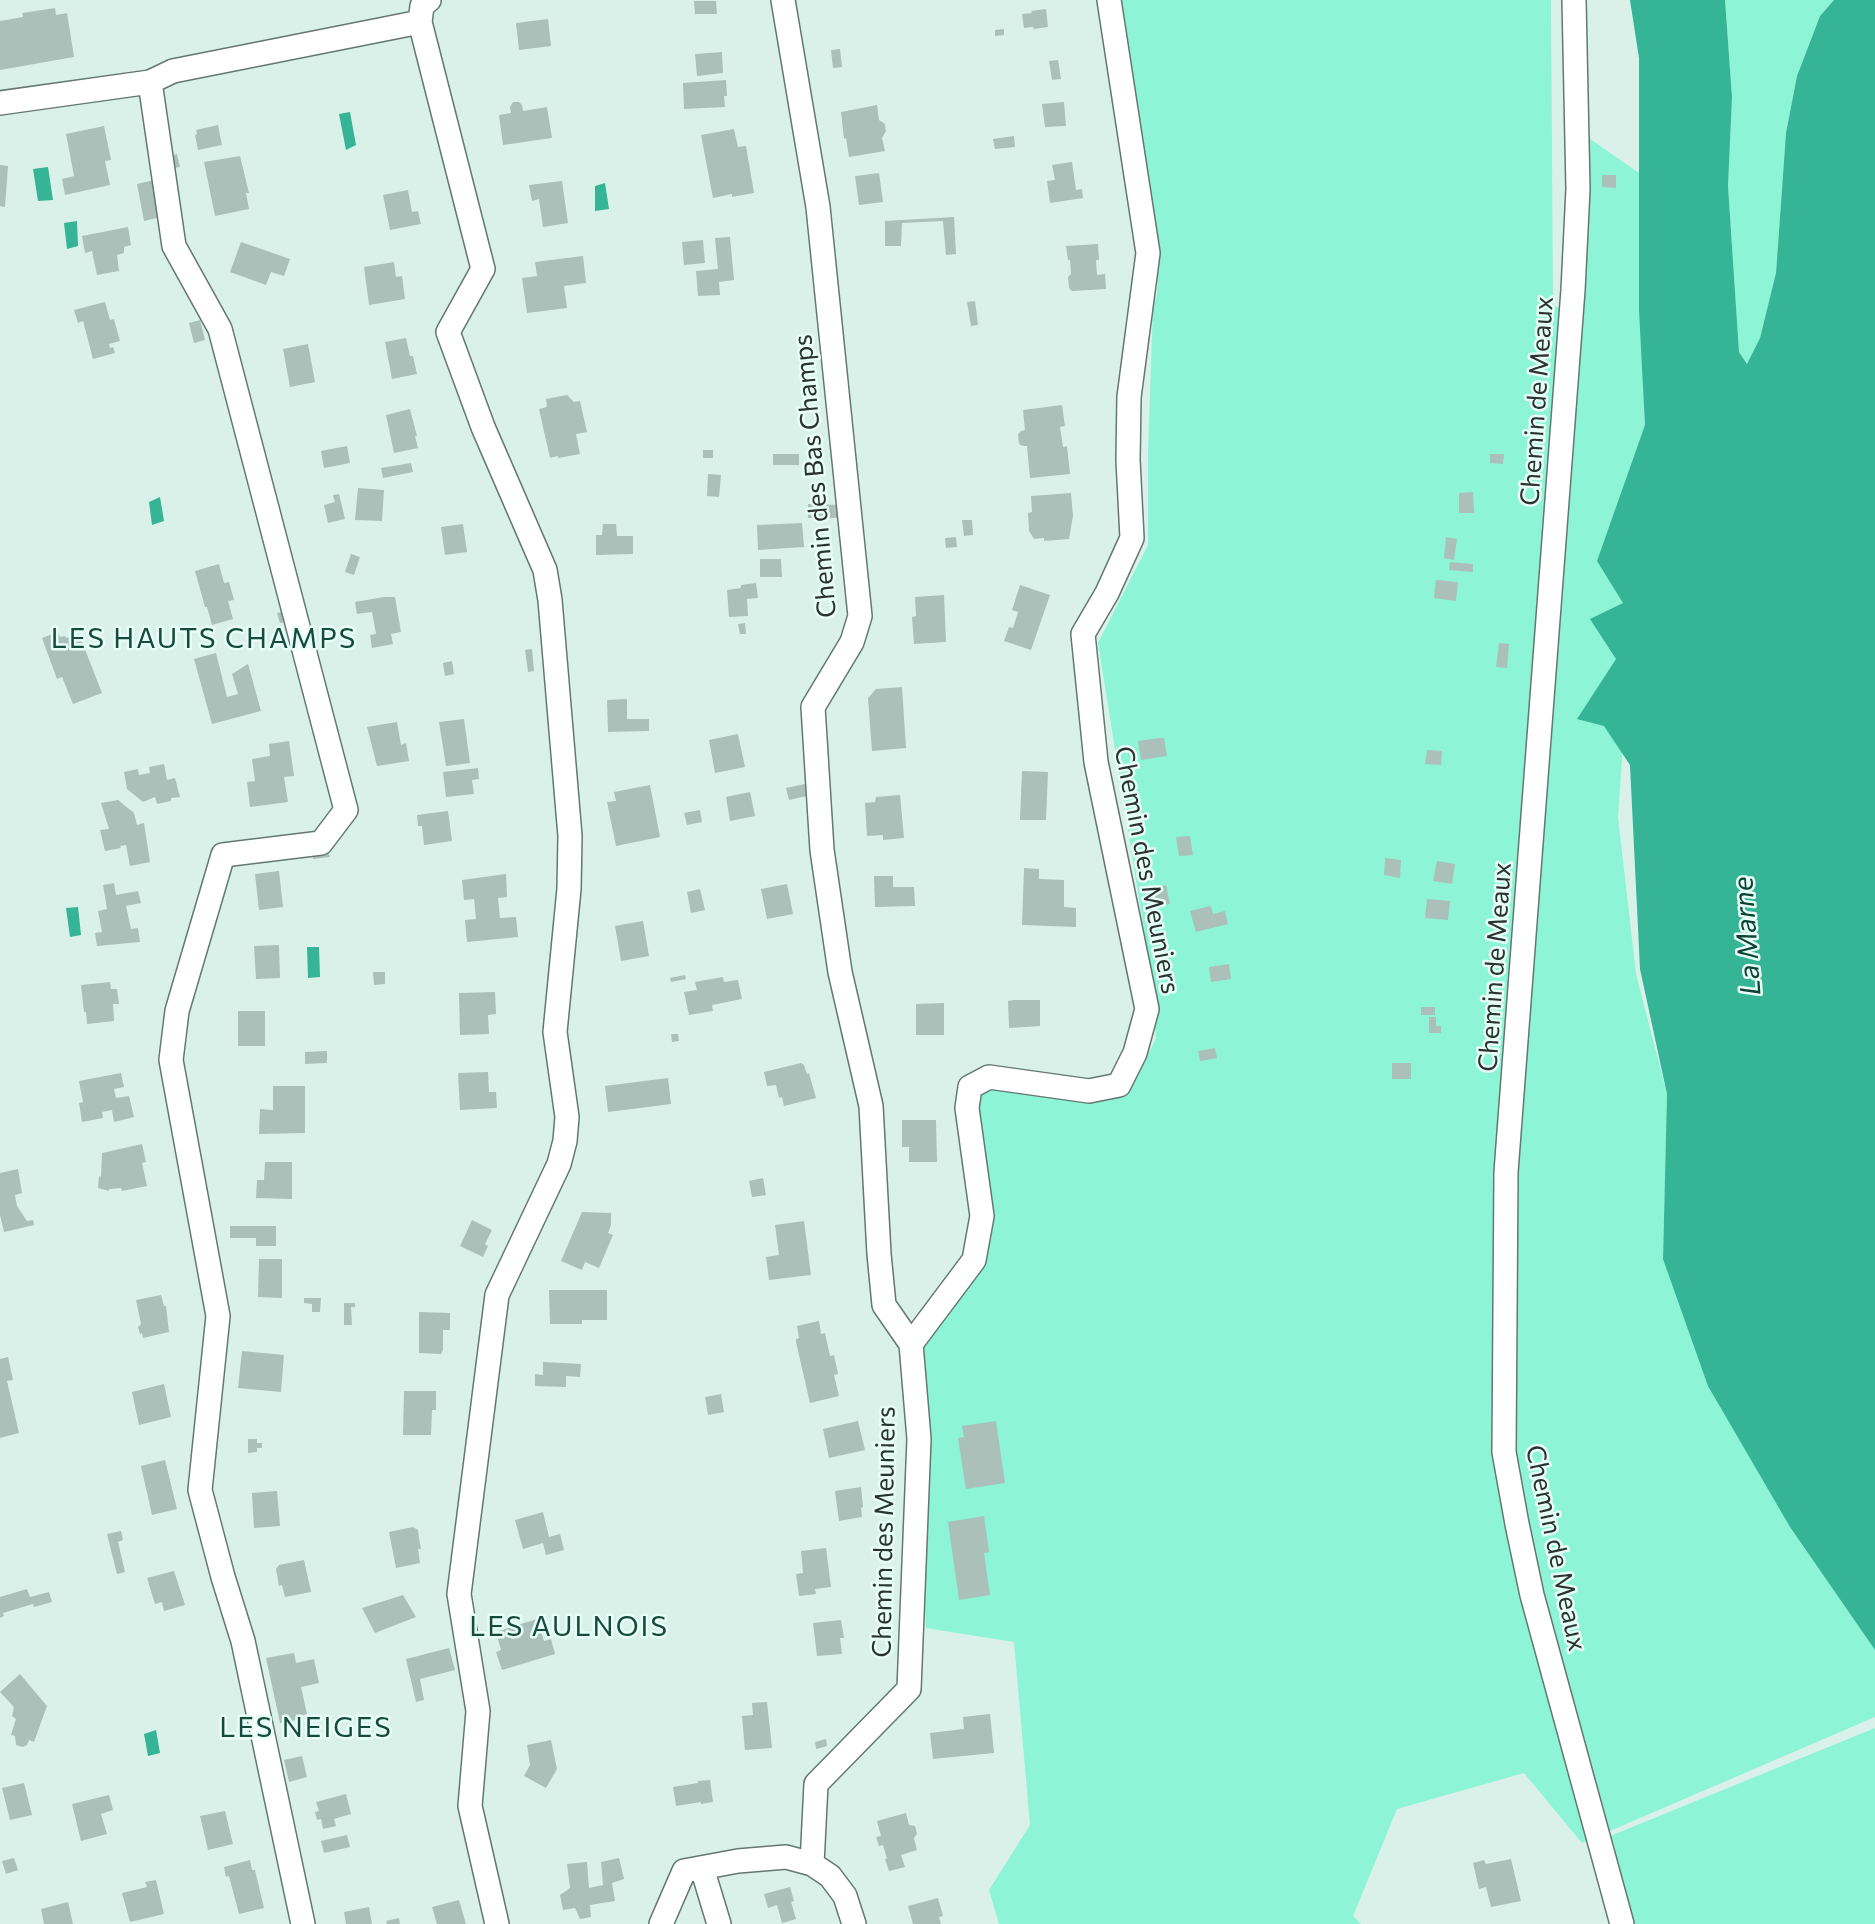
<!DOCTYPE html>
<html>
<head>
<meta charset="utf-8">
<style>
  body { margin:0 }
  canvas { display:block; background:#daf1e9 }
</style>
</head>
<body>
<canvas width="1875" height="1924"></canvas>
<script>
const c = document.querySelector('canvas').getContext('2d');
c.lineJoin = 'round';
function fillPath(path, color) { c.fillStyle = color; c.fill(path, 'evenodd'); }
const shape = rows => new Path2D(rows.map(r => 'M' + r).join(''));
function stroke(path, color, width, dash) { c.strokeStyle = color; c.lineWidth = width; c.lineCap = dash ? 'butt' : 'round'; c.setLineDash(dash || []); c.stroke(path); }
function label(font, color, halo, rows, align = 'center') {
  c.font = font + ' Commissioner,sans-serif'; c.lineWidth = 5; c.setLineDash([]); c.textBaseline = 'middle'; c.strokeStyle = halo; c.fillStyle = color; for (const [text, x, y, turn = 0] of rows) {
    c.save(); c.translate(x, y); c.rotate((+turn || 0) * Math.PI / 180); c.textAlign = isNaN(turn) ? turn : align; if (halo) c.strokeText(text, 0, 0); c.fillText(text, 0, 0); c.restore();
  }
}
const green = shape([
  [1112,0,1551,0,1553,306,1566,309,1576,129,1639,173,1645,425,1618,817,1636,974,1667,1094,1663,1259,1790,1527,1875,1650,1875,1717,1582,1843,1524,1773,1397,1809,1353,1916,1361,1924,999,1924,989,1890,1030,1825,1014,1642,926,1628,911,1344,974,1260,970,1087,1133,1086,1156,1038,1150,967,1098,643,1148,545,1148,453,1153,306,1157,295,1159,246],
  [1725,0,1834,0,1820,16,1797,76,1786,133,1776,273,1760,338,1747,364,1739,352,1728,186,1732,97],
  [1875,1728,1875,1924,1627,1924,1614,1844,1610,1836]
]);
const water = shape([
  [1630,0,1725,0,1732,97,1728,186,1739,352,1747,364,1760,338,1776,273,1786,133,1797,76,1820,16,1834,0,1875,0,1875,1650,1790,1527,1708,1386,1663,1259,1667,1094,1640,969,1630,765,1604,726,1577,719,1616,659,1590,619,1623,603,1597,561,1645,425,1639,310,1639,58],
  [350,112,356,145,346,150,339,114],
  [48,167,53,200,38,201,33,169],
  [605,183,609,209,595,211,595,186],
  [77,221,78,246,67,249,64,223],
  [160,497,164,521,152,525,149,502],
  [78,907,81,935,70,937,66,908],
  [307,947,319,947,320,977,308,978],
  [156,1730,160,1753,148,1756,144,1734]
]);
const building = shape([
  [694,1,716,1,717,14,695,14],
  [55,8,56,15,67,13,74,57,0,70,0,21,23,17,22,13],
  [1046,9,1048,27,1034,29,1033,27,1024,28,1022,14,1032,13,1031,11],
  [548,19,551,46,519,50,516,23],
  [1004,29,1004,35,995,36,995,30],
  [840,49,842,67,833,68,831,50],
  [722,52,723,73,697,76,695,54],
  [1058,60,1061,79,1052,80,1049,61],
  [726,80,727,96,724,96,725,107,684,109,683,83],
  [513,102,519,102,522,105,523,111,547,107,552,138,503,145,499,115,511,113,510,107],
  [1064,102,1066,126,1045,127,1042,104],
  [877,105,879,120,885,124,886,131,882,138,885,151,849,157,846,138,844,139,841,112],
  [218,125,222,145,198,150,195,135,197,134,196,130],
  [104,126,111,160,105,161,110,185,65,195,62,179,74,176,66,134],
  [734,129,738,147,746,146,754,193,732,197,732,194,713,198,701,135],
  [1014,136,1015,147,995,149,993,139],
  [177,154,180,167,174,168,171,156],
  [240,156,249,193,246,193,249,209,215,216,204,162],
  [1072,162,1076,190,1082,189,1083,198,1050,203,1047,181,1055,180,1052,165],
  [0,165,8,166,5,207,0,206],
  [879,173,883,202,859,205,855,176],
  [1602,175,1616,175,1616,188,1602,187],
  [154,180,161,217,144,221,137,184],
  [562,181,568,223,543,227,539,199,532,201,529,185],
  [408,190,412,212,418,211,421,224,390,230,383,195],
  [954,217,956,254,946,255,943,221,902,223,901,246,885,246,885,221],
  [128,227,131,245,124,247,124,253,117,255,119,271,97,275,92,251,85,253,82,236],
  [730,237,734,280,719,282,720,295,698,296,696,271,718,269,715,238],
  [703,240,705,263,684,265,682,242],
  [241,242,290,259,284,276,271,272,266,285,230,272],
  [1098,244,1099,260,1096,260,1097,275,1105,274,1106,289,1072,291,1069,288,1068,277,1071,274,1070,260,1068,260,1066,246],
  [583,256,586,283,564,286,567,308,527,313,522,278,537,276,535,262],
  [394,262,396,277,402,276,405,299,369,305,364,267],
  [975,301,978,325,971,326,967,302],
  [105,302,110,320,114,319,120,341,109,344,110,348,113,347,115,353,93,359,83,321,78,323,74,310],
  [200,320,205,340,194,343,189,323],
  [406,338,410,356,413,356,417,374,392,379,385,342],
  [308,344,315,382,290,387,283,349],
  [567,395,574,402,580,401,587,432,576,434,580,454,558,458,558,456,550,458,539,409,547,407,546,399],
  [1062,405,1065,426,1060,427,1063,447,1067,446,1070,474,1030,478,1027,446,1023,446,1019,444,1018,434,1021,431,1025,430,1023,410],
  [410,409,417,436,415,436,418,448,394,453,386,415],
  [347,446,350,463,324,468,321,451],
  [703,450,713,450,713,458,703,458],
  [773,454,799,454,799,465,773,465],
  [1490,454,1504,454,1503,464,1490,463],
  [411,463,413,472,383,478,381,468],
  [708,474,721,475,719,497,707,496],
  [358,488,384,490,382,521,355,520],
  [1473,492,1474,513,1459,513,1459,493],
  [1071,493,1073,516,1069,539,1044,541,1044,538,1034,539,1029,531,1028,513,1032,512,1031,496],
  [339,494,345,519,328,523,324,505,335,502,333,495],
  [808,504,837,505,837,518,808,518],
  [962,520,972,520,973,535,964,536],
  [802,523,804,547,758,550,757,525],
  [463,524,467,552,445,555,441,527],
  [603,524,616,524,617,536,633,536,633,554,596,555,596,535,602,535],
  [956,537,957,547,946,548,945,538],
  [1446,537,1457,539,1454,560,1444,558],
  [351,554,360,557,354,575,345,572],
  [760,559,781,559,782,577,760,577],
  [1450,562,1473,564,1473,572,1449,570],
  [219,564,224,583,229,582,234,600,228,601,233,619,212,625,207,607,205,607,195,571],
  [1436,580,1458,582,1456,601,1434,598],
  [756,583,758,598,747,599,748,616,729,617,727,590,741,588,741,585],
  [1020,585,1050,595,1031,650,1004,641,1009,627,1013,628,1018,612,1012,610],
  [944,595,946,642,914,644,912,617,916,616,915,597],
  [384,597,395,597,401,632,391,634,393,644,372,648,370,635,376,634,372,612,357,614,355,602],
  [282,612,285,622,280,623,277,613],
  [745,623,746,634,740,634,738,624],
  [58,632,60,637,65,636,66,638,79,634,102,693,73,704,62,677,57,679,42,638],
  [1499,643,1509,644,1507,668,1496,667],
  [532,649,534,671,528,672,525,650],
  [216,653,227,697,238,694,232,674,248,664,261,711,212,724,194,659],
  [452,661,454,674,445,676,443,663],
  [902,687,906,748,872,751,868,698,876,689],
  [627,699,627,719,649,719,649,731,608,732,607,700],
  [464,719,470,763,446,766,439,722],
  [397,722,401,745,406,743,409,761,377,766,367,727],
  [738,734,745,767,715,773,709,740],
  [1159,738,1164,738,1167,756,1141,760,1138,741],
  [289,741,294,776,284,777,288,802,250,807,247,782,255,781,252,759,270,756,269,744],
  [1427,750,1442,751,1441,765,1425,764],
  [164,764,167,780,175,778,180,797,171,798,171,801,157,804,155,797,143,802,127,789,124,772,138,769,139,775,150,773,149,767],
  [478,768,479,779,472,780,474,794,446,797,443,772],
  [1022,771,1048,772,1046,820,1020,820],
  [805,784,807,796,789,800,786,788],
  [650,785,660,837,616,846,607,802,616,801,614,792],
  [750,792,755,816,730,821,726,797],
  [900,795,904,838,883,840,883,835,867,836,865,803,875,802,876,797],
  [118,800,134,813,137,825,144,823,150,862,130,866,126,845,120,846,121,848,105,851,100,830,109,829,101,803],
  [700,810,702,822,687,825,684,813],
  [448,811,452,841,424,845,422,826,418,826,417,815],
  [1190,836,1193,855,1179,856,1176,837],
  [328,852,330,857,313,859,313,854],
  [1385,858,1401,860,1400,878,1384,875],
  [1437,861,1455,864,1452,884,1433,881],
  [1024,868,1039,869,1039,879,1064,880,1064,907,1076,908,1076,927,1022,925],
  [279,871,283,907,259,910,255,874],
  [506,874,507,897,498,898,500,918,516,917,518,937,467,942,465,920,476,919,474,899,464,900,462,880],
  [874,876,893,876,893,887,914,887,915,906,875,907],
  [114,883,116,895,138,891,141,903,126,906,131,929,138,928,140,942,97,946,95,933,102,932,98,911,107,909,103,885],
  [787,884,793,914,767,919,761,889],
  [1166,885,1170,904,1154,907,1150,888],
  [700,889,705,910,691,913,687,892],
  [1427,899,1450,901,1448,920,1425,918],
  [1211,906,1213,914,1225,911,1228,924,1196,932,1190,911],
  [643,921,649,956,621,961,615,926],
  [279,945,280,978,256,979,254,946],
  [1229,964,1231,979,1211,982,1209,967],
  [373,972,385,972,385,984,374,985],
  [685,975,686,979,671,982,670,978],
  [723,977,724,982,738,980,742,999,712,1005,713,1011,689,1015,684,992,697,990,695,982],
  [110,982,111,989,117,989,119,1004,113,1004,114,1021,87,1024,86,1012,84,1012,81,985],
  [495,992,496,1014,488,1015,489,1034,460,1035,459,993],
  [1014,1000,1040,1000,1040,1026,1009,1028,1008,1001],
  [944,1003,944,1035,916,1035,916,1004],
  [1421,1007,1435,1007,1435,1015,1421,1015],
  [238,1011,265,1011,265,1046,238,1046],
  [1429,1017,1436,1017,1436,1026,1441,1026,1441,1033,1429,1033],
  [671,1034,678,1034,679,1041,672,1042],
  [1215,1048,1217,1058,1200,1061,1198,1051],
  [327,1051,327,1063,305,1064,305,1052],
  [801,1063,804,1065,807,1074,809,1073,816,1098,784,1106,782,1097,779,1098,776,1085,767,1086,764,1072],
  [1392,1063,1411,1063,1411,1079,1392,1079],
  [488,1072,489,1092,496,1092,497,1108,460,1110,458,1073],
  [121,1073,124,1087,114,1089,116,1098,129,1096,134,1117,114,1122,112,1110,102,1112,103,1118,82,1122,79,1103,83,1102,79,1081],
  [668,1078,671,1104,608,1112,605,1086],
  [273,1086,305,1086,305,1133,259,1134,260,1109,273,1110],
  [902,1120,936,1120,937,1162,909,1162,909,1147,902,1147],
  [142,1144,146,1162,142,1163,147,1186,122,1191,121,1188,109,1189,109,1191,98,1188,99,1176,101,1177,102,1153],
  [265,1162,292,1162,292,1199,256,1198,257,1180,264,1180],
  [18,1169,22,1193,15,1195,17,1206,27,1221,33,1220,34,1225,4,1232,0,1215,0,1173],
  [763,1178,766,1195,752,1197,749,1181],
  [582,1212,611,1213,611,1225,608,1233,613,1235,599,1268,585,1262,582,1270,561,1261],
  [472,1220,492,1230,485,1244,488,1246,483,1257,460,1246],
  [804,1221,811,1275,769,1280,766,1257,779,1255,775,1225],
  [230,1226,276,1226,276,1246,256,1246,256,1238,230,1238],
  [259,1259,282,1259,282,1298,258,1297],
  [549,1290,607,1290,607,1320,582,1320,582,1324,550,1324],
  [161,1295,164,1306,166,1306,169,1332,143,1338,142,1333,140,1334,138,1327,141,1324,136,1300],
  [304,1298,321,1298,320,1312,312,1312,312,1304,304,1303],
  [344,1303,355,1303,355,1307,351,1307,352,1325,344,1325],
  [419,1312,450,1313,450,1330,443,1330,443,1350,441,1354,419,1353],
  [819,1321,821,1334,825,1333,830,1356,834,1355,838,1374,834,1375,839,1396,810,1403,796,1342,796,1339,799,1338,797,1326],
  [242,1351,284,1355,281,1392,238,1388],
  [8,1357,13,1380,7,1381,19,1433,0,1438,0,1359],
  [543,1362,581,1364,580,1377,566,1376,566,1387,535,1386,535,1374,543,1375],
  [164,1384,171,1417,139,1425,132,1392],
  [404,1391,436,1391,436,1410,432,1410,431,1435,403,1435],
  [721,1394,724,1412,708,1415,705,1397],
  [858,1421,865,1450,829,1458,823,1429],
  [996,1421,1005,1483,966,1489,958,1438,964,1437,962,1426],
  [248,1439,257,1439,257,1443,262,1443,262,1448,257,1448,257,1452,248,1453],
  [165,1460,177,1509,152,1515,141,1466],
  [861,1487,863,1507,861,1508,862,1517,839,1521,835,1491],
  [277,1491,280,1526,254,1528,252,1493],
  [543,1512,549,1537,560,1534,564,1550,546,1555,543,1543,523,1549,515,1520],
  [984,1516,989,1552,984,1553,990,1595,959,1600,948,1522],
  [413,1527,418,1530,419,1538,421,1549,418,1549,420,1563,396,1568,389,1532],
  [121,1531,123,1540,118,1542,125,1572,117,1574,107,1534],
  [826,1548,831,1587,815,1589,816,1594,799,1596,796,1574,803,1573,801,1551],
  [304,1560,311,1592,285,1597,282,1585,279,1586,276,1569,279,1565],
  [174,1571,185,1605,164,1611,162,1602,155,1604,147,1578],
  [27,1589,30,1597,49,1592,52,1602,34,1607,33,1604,3,1613,4,1616,0,1618,0,1597],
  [403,1595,416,1617,375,1633,362,1608],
  [537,1619,544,1641,551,1639,555,1654,502,1670,496,1652,501,1650,496,1632],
  [841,1620,844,1638,840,1638,842,1654,817,1656,813,1623],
  [449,1648,455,1670,420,1679,424,1700,416,1702,406,1659],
  [294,1653,296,1663,314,1659,319,1683,301,1687,307,1714,295,1717,296,1720,280,1723,266,1658],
  [20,1674,47,1706,34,1742,29,1740,27,1745,23,1747,16,1745,15,1736,11,1735,16,1719,12,1716,14,1707,0,1692],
  [767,1702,772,1748,745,1750,742,1716,753,1715,752,1703],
  [990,1714,994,1753,933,1759,930,1733,964,1729,963,1717],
  [826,1739,827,1746,816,1749,815,1742],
  [551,1740,557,1769,546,1788,524,1776,530,1765,527,1745],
  [302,1756,307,1777,289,1782,284,1760],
  [710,1780,713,1802,701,1804,701,1802,676,1806,673,1787,698,1783,698,1781],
  [24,1783,32,1815,10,1820,2,1788],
  [346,1794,351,1814,334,1819,336,1826,323,1829,321,1819,317,1820,315,1812,319,1811,316,1802],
  [109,1795,113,1810,101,1814,107,1834,81,1841,72,1804],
  [225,1811,233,1844,208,1850,200,1816],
  [906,1813,909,1825,915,1826,917,1834,914,1838,917,1850,901,1855,905,1867,889,1871,885,1859,887,1859,883,1845,879,1846,876,1837,881,1836,877,1821],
  [347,1835,350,1847,324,1853,321,1841],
  [14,1858,18,1870,6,1874,2,1861],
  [619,1858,624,1879,612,1883,615,1901,590,1905,591,1917,580,1919,575,1908,563,1910,560,1895,570,1888,567,1864,587,1862,589,1888,603,1885,601,1862],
  [1511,1859,1521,1901,1491,1907,1486,1887,1479,1889,1473,1863,1484,1860,1486,1864],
  [250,1860,252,1870,255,1870,264,1908,239,1914,229,1876,226,1877,224,1867],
  [156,1880,164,1914,130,1922,122,1893,147,1887,145,1882],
  [790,1887,794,1901,791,1902,796,1919,782,1923,777,1905,768,1908,764,1894],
  [938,1898,943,1916,939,1917,941,1924,913,1924,908,1906],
  [459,1900,466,1924,437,1924,432,1907],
  [68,1902,73,1924,44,1924,41,1909],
  [369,1907,372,1924,346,1924,344,1912],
  [399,1918,400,1924,387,1924,386,1921]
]);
const minor = shape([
  [783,0,818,207,860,616,852,642,813,707,822,850,840,972,871,1106,879,1254,884,1305,911,1344],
  [1574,0,1578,189,1573,290,1506,1172,1504,1452,1517,1524,1532,1595,1622,1924],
  [420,22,483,269,448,332,483,427,545,570,550,600,570,836,569,889,555,1032,567,1117,565,1141,559,1164,497,1295,459,1594,478,1711,470,1806,497,1924],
  [150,82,174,246,220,329,346,810,321,843,223,855,177,1011,171,1060,218,1316,200,1490,223,1577,243,1641,303,1924],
  [0,103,150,82,173,71,420,22,422,6,429,0],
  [812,1864,816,1784,909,1689,919,1439,911,1344,974,1260,982,1216,967,1108,970,1087,989,1077,1089,1091,1119,1085,1135,1053,1147,1009,1096,762,1083,634,1107,593,1132,538,1128,460,1129,397,1148,253,1109,0],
  [702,1868,719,1924],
  [661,1924,684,1871,738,1861,786,1857,812,1864,830,1876,845,1896,854,1924]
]);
const streetNames = [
  ["Chemin de Meaux",1537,401,-86],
  ["Chemin des Bas Champs",815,476,-95],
  ["Chemin des Meuniers",1147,870,79],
  ["Chemin de Meaux",1495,967,-86],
  ["Chemin des Meuniers",884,1532,-89],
  ["Chemin de Meaux",1556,1548,78]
];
const neighbourhoodNames = [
  ["LES HAUTS CHAMPS",204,639],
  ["LES AULNOIS",569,1627],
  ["LES NEIGES",306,1728]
];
const waterNames = [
  ["La Marne",1747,936,-94]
];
fillPath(green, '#8ef4d6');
fillPath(water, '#35b496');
fillPath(building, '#aac0b8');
stroke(minor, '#637871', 26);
stroke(minor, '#fff', 23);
label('26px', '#2a3330', '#e7fef6', streetNames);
c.letterSpacing = '2px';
label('28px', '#154a3d', '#e7fef6', neighbourhoodNames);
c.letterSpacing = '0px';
label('italic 28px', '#0d4336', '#e7fef6', waterNames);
</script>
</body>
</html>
